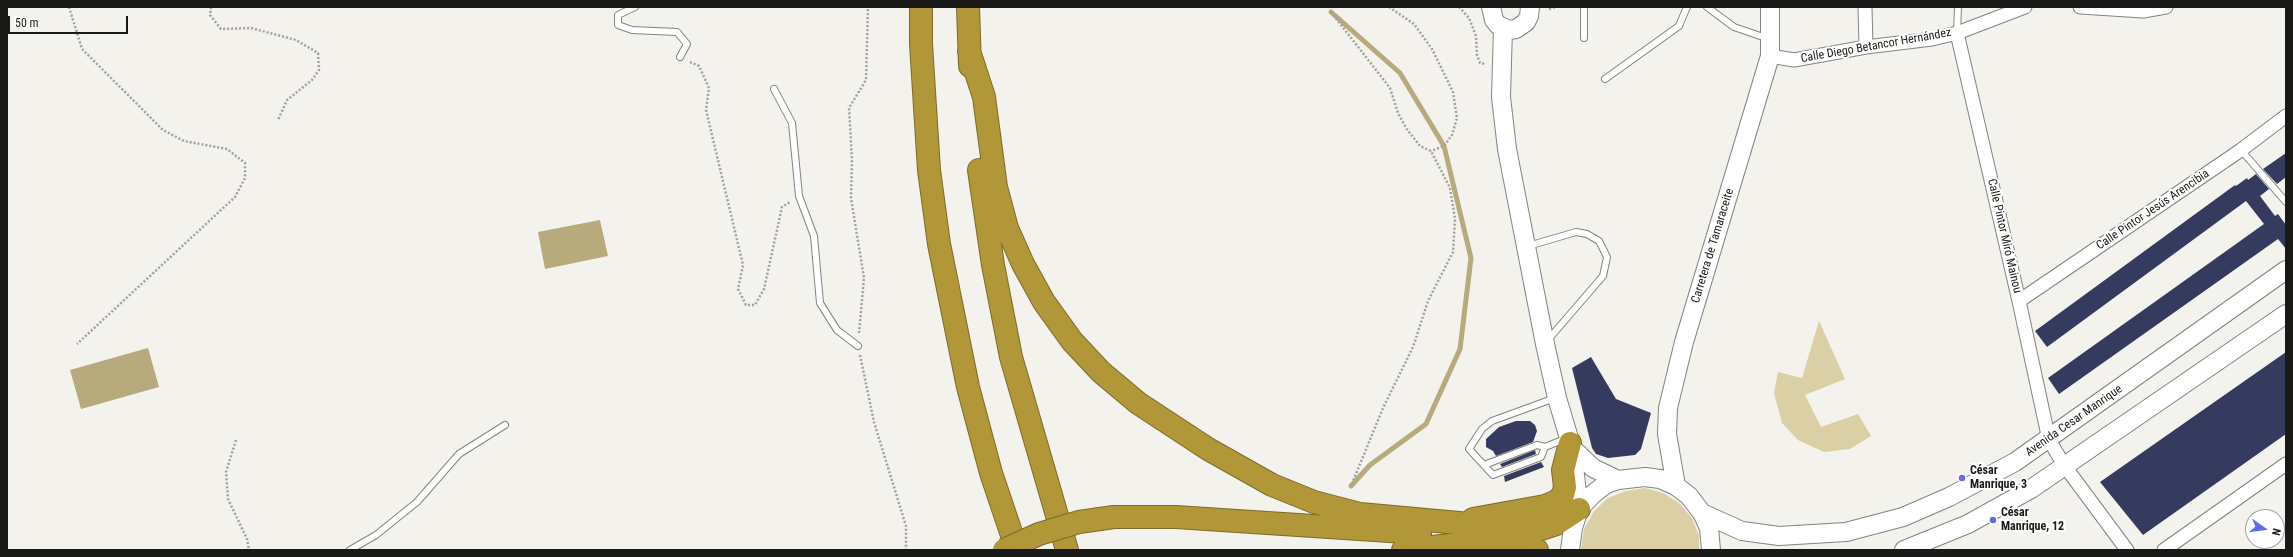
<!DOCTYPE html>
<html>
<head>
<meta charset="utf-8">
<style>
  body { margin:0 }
  #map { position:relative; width:2293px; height:557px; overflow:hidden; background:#f3f2ed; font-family:"Roboto Condensed",sans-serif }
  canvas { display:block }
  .frame { position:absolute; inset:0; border:8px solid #191917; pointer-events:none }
  .north { position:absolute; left:2245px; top:509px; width:40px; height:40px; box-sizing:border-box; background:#fff; border:1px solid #a3a3a2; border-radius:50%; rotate:104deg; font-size:11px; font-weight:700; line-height:16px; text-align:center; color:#191917 }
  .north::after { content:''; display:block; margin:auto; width:14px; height:18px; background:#626de5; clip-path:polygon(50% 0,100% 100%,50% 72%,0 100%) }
  .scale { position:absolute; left:8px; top:16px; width:120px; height:18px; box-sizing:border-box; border:2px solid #191917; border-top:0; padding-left:5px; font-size:12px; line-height:14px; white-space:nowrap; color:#191917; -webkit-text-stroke:3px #fff; paint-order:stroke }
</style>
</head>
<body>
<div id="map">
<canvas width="2293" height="557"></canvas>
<div class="frame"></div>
<div class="north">N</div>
<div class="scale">50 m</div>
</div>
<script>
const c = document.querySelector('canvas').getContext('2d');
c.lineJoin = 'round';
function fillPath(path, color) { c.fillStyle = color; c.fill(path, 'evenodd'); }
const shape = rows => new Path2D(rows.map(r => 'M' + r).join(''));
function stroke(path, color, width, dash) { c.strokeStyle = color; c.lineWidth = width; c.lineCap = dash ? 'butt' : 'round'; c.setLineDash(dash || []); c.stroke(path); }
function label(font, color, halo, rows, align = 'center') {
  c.font = font + ' "Roboto Condensed",sans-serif'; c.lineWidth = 4; c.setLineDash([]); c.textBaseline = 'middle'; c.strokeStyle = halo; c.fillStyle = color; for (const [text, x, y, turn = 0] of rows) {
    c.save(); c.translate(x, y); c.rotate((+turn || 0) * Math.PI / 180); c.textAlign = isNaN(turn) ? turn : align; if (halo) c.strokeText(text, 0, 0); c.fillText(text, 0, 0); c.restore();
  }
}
const green = shape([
  [1819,321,1845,379,1805,395,1821,427,1858,414,1871,436,1850,449,1824,452,1798,440,1782,423,1774,393,1778,372,1802,378],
  [1645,488,1663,493,1679,503,1692,518,1699,536,1699,550,1581,550,1584,529,1594,511,1608,498,1626,491]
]);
const water = shape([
  [600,220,608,256,545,269,538,232],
  [148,348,159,387,81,409,70,370]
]);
const stream = shape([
  [1331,12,1400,73,1444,146,1471,258,1460,349,1426,424,1370,465,1351,486]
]);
const building = shape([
  [2286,153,2286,177,2277,184,2263,169],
  [2256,174,2269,189,2260,196,2275,216,2278,214,2286,225,2286,249,2278,239,2059,394,2048,378,2264,224,2246,201,2047,347,2035,331,2235,185,2236,186,2247,178,2248,180],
  [2286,352,2286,434,2143,535,2100,482],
  [1591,357,1616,399,1651,413,1641,449,1635,455,1608,458,1596,454,1592,448,1572,368],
  [1516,421,1530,421,1535,425,1537,431,1533,442,1496,456,1493,451,1486,447,1486,439,1499,427],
  [1535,450,1536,454,1502,467,1500,464],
  [1541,462,1544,467,1505,482,1504,476]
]);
const path = shape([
  [69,7,82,49,163,130,184,141,227,149,245,163,245,178,235,197,77,344],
  [211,7,210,15,221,29,251,28,296,40,318,53,319,70,312,80,287,100,278,120],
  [1389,7,1414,24,1432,49,1453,92,1457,118,1452,135,1444,146,1431,151],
  [1459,7,1469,18,1476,36,1477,55,1480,63,1486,64],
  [1549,9,1555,7],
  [1331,12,1390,88,1398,113,1406,128,1420,146,1431,151,1450,188,1455,219,1453,252,1428,301,1413,347,1383,408,1351,486],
  [690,62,699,66,709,88,706,110,743,265,738,289,746,305,755,305,764,289,782,207,790,202],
  [859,333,864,278,851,198,852,160,849,108,866,80,868,7],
  [860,355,874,422,906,526,906,550],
  [236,440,226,472,228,499,247,539,249,550]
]);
const lane = shape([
  [635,7,618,15,618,25,632,30,677,32,687,44,680,57],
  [1584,7,1584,38],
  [1707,7,1734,27,1769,39],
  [1957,33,1958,7],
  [1605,79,1679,26,1687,7],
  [774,89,792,123,799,196,814,236,820,303,837,330,858,346],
  [2241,150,2286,202],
  [1528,246,1576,232,1587,234,1599,241,1607,257,1603,276,1547,341],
  [1545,447,1541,457,1493,475,1469,449,1482,429,1492,421,1555,398],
  [1484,465,1537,445,1545,447,1565,439],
  [350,550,376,535,417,502,459,454,505,425]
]);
const street = shape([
  [1865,7,1866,47],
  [2080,7,2143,11,2166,7],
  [1957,33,2019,301,2049,440,2064,465,2127,550],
  [1770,56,1794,60,1866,47,1932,39,1957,33,2025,7],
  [2019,301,2241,150,2286,116],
  [2164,550,2286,464]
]);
const secondary = shape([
  [1491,7,1494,20,1498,25,1509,30,1516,29,1526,22,1529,16,1530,7],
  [1503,28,1501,97,1507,149,1545,344,1557,398,1572,448,1577,493,1581,507],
  [1572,448,1593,468,1618,480],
  [1676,486,1667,434,1668,408,1684,342,1770,56,1770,7],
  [1702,513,1742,531,1779,536,1846,532,1903,517,1949,497,2015,462,2286,270],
  [1570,550,1573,528,1579,509,1593,494,1606,484,1618,480,1645,477,1660,479,1676,486,1689,496,1702,513,1709,528,1711,550],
  [1904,550,1968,524,2031,489,2286,314]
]);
const highway = shape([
  [921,7,921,44,929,170,939,244,968,387,991,473,1017,550],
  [968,7,970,66],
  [969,51,984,97,996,187,1007,228,1023,264,1044,302,1072,341,1101,372,1138,403,1208,449,1272,485,1314,502,1360,514,1492,526,1509,531],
  [979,170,993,265,1011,357,1067,550],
  [1114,517,1176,517,1420,533],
  [1473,519,1545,506,1557,501,1563,495,1565,487,1563,470,1570,443],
  [1494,533,1541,529,1556,524,1579,509],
  [1403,550,1460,544,1537,550]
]);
const highwayBridge = shape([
  [1004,550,1039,534,1079,522,1114,517]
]);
const markers = [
  [1962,478,4,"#626de5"],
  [1993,520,4,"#626de5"]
];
const streetNames = [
  ["Calle Diego Betancor Hernández",1876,46,-10],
  ["Calle Pintor Jesús Arencibia",2153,210,-34],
  ["Calle Pintor Miró Mainou",2004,236,77],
  ["Carretera de Tamaraceite",1713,246,-73],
  ["Avenida Cesar Manrique",2074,421,-35]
];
const poiNames = [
  ["César",1970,471],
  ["Manrique, 3",1970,485],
  ["César",2001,513],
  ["Manrique, 12",2001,527]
];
fillPath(green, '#dbcfa5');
fillPath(water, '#b7aa7c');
stroke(stream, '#b7aa7c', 5);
fillPath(building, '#343b5f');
stroke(lane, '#84837f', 8);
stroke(street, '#84837f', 15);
stroke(secondary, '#84837f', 20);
stroke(highway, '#7c6b2c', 24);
stroke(path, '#a1a09c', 2.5, [2, 2]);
stroke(lane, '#fff', 6);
stroke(street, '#fff', 13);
stroke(secondary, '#fff', 18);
stroke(highway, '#b19737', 22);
stroke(highwayBridge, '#7c6b2c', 24, []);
stroke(highwayBridge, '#b19737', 22);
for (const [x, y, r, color] of markers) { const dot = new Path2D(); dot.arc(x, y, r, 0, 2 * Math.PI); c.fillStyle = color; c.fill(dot); stroke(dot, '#fff', 1.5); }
label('12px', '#191917', '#fff', streetNames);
label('bold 12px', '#191917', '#fff', poiNames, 'left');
</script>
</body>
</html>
